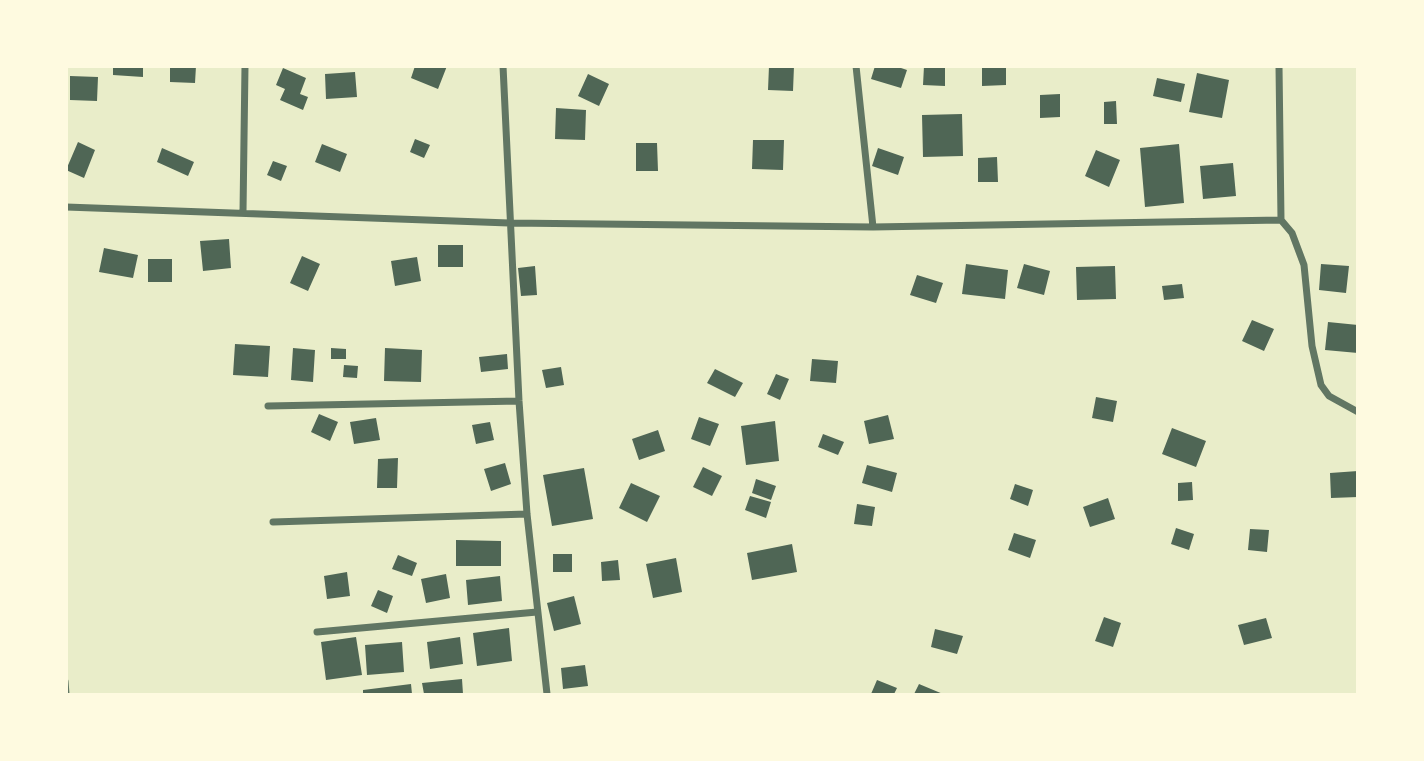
<!DOCTYPE html>
<html>
<head>
<meta charset="utf-8">
<style>
  body { margin:0 }
  #map { position:relative; width:1424px; height:761px; overflow:hidden; background:#e9edc9; font-family:Spectral,serif }
  canvas { display:block }
  .frame { position:absolute; inset:0; border:68px solid #fefae0; pointer-events:none }
</style>
</head>
<body>
<div id="map">
<canvas width="1424" height="761"></canvas>
<div class="frame"></div>
</div>
<script>
const c = document.querySelector('canvas').getContext('2d');
c.lineJoin = 'round';
function fillPath(path, color) { c.fillStyle = color; c.fill(path, 'evenodd'); }
const shape = rows => new Path2D(rows.map(r => 'M' + r).join(''));
function stroke(path, color, width, dash) { c.strokeStyle = color; c.lineWidth = width; c.lineCap = dash ? 'butt' : 'round'; c.setLineDash(dash || []); c.stroke(path); }
const building = shape([
  [113,66,143,66,143,77,113,75],
  [170,66,196,66,195,83,170,82],
  [415,66,447,66,438,89,411,78],
  [769,66,794,66,793,91,768,90],
  [875,66,895,66,907,70,901,88,871,79],
  [924,66,945,66,945,86,923,85],
  [982,66,1006,66,1006,85,982,86],
  [283,68,306,78,300,94,308,97,303,110,280,100,285,89,276,85],
  [355,72,357,97,326,99,325,74],
  [1197,73,1229,80,1222,118,1189,112],
  [588,74,609,84,599,106,578,96],
  [70,76,98,77,97,101,70,100],
  [1157,78,1185,84,1181,102,1153,96],
  [1060,94,1060,117,1040,118,1040,95],
  [1116,101,1117,124,1104,124,1104,102],
  [556,108,586,110,585,140,555,139],
  [962,114,963,156,923,157,922,115],
  [415,139,430,145,424,158,410,152],
  [753,140,784,140,783,170,752,169],
  [78,142,95,150,84,178,66,170],
  [636,143,657,143,658,171,636,171],
  [322,144,347,154,340,172,315,162],
  [1179,144,1184,203,1145,207,1140,148],
  [162,148,194,162,188,176,157,162],
  [878,148,904,157,898,175,872,166],
  [1096,150,1120,160,1109,187,1085,176],
  [997,157,998,182,978,182,978,158],
  [273,161,287,166,281,181,267,175],
  [1233,163,1236,196,1203,199,1200,166],
  [229,239,231,268,203,271,200,241],
  [438,245,463,245,463,267,438,267],
  [104,248,138,255,133,278,99,272],
  [302,256,320,264,308,291,290,283],
  [417,257,421,281,395,286,391,261],
  [148,259,172,259,172,282,148,282],
  [966,264,1008,270,1005,299,962,294],
  [1024,264,1050,271,1044,295,1017,288],
  [1321,264,1349,266,1346,293,1319,290],
  [535,266,537,295,521,296,518,268],
  [1115,266,1116,299,1077,300,1076,267],
  [917,275,943,283,936,303,910,295],
  [1182,284,1184,298,1164,300,1162,286],
  [1252,320,1274,329,1264,351,1242,341],
  [1328,322,1358,325,1358,353,1325,350],
  [235,344,270,346,268,377,233,375],
  [293,348,315,350,313,382,291,380],
  [331,348,346,349,346,359,331,359],
  [385,348,422,350,421,382,384,381],
  [507,354,508,369,481,372,479,357],
  [812,359,838,361,836,383,810,381],
  [344,365,358,366,357,378,343,377],
  [561,367,564,385,546,388,542,370],
  [715,369,743,383,735,397,707,383],
  [776,374,789,379,780,400,767,394],
  [1096,397,1117,401,1113,422,1092,418],
  [319,414,338,422,330,441,311,432],
  [888,415,894,439,869,444,864,421],
  [699,417,719,424,710,446,691,439],
  [376,418,380,440,354,444,350,422],
  [775,421,779,461,746,465,741,426],
  [490,422,494,440,476,444,472,425],
  [1172,428,1206,441,1196,467,1162,454],
  [658,430,665,451,639,460,632,439],
  [823,434,844,442,838,455,818,447],
  [398,458,397,488,377,488,378,459],
  [505,463,511,484,491,491,484,469],
  [867,465,897,473,892,492,862,483],
  [703,467,722,476,712,496,693,487],
  [584,468,593,519,552,526,543,475],
  [1358,471,1358,497,1331,498,1330,473],
  [756,479,776,486,771,500,752,493],
  [1192,482,1193,500,1178,501,1178,483],
  [631,483,660,496,647,522,619,508],
  [1015,484,1033,490,1028,506,1010,499],
  [750,496,771,502,766,518,745,510],
  [1108,498,1115,519,1090,527,1083,507],
  [857,504,875,507,872,526,854,524],
  [1176,528,1194,534,1189,550,1171,544],
  [1250,529,1269,530,1267,552,1248,550],
  [1014,533,1036,540,1030,558,1008,550],
  [456,540,501,541,501,566,456,566],
  [792,544,797,572,752,580,747,553],
  [553,554,572,554,572,572,553,572],
  [398,555,417,563,412,576,392,569],
  [676,558,682,592,653,598,646,564],
  [618,560,620,580,602,581,601,562],
  [347,572,350,596,327,599,324,576],
  [446,574,450,598,426,603,421,579],
  [500,576,502,601,468,605,466,580],
  [378,590,393,596,387,613,371,606],
  [574,596,581,624,554,631,547,603],
  [1104,617,1121,623,1113,647,1095,641],
  [1266,618,1272,638,1244,645,1238,625],
  [509,628,512,661,477,666,473,633],
  [935,629,963,636,957,654,931,647],
  [356,637,362,675,326,680,321,642],
  [460,637,463,664,430,669,427,642],
  [402,642,404,672,367,675,365,645],
  [585,665,588,686,563,689,561,668],
  [462,679,463,694,424,694,422,683],
  [877,680,897,688,894,694,871,694],
  [411,684,412,694,363,694,363,690],
  [919,684,943,694,914,694]
]);
const service = shape([
  [66,681,67,694]
]);
const minor = shape([
  [503,66,519,401,527,514,547,694],
  [856,66,873,227],
  [66,207,509,223,873,227,1281,220,1279,66],
  [243,212,245,66],
  [1281,220,1292,233,1304,265,1312,346,1321,385,1329,396,1358,412],
  [268,406,519,401],
  [273,522,527,514],
  [317,632,537,612]
]);
fillPath(building, '#4f6655');
stroke(service, '#617663', 5);
stroke(minor, '#617663', 7);
</script>
</body>
</html>
